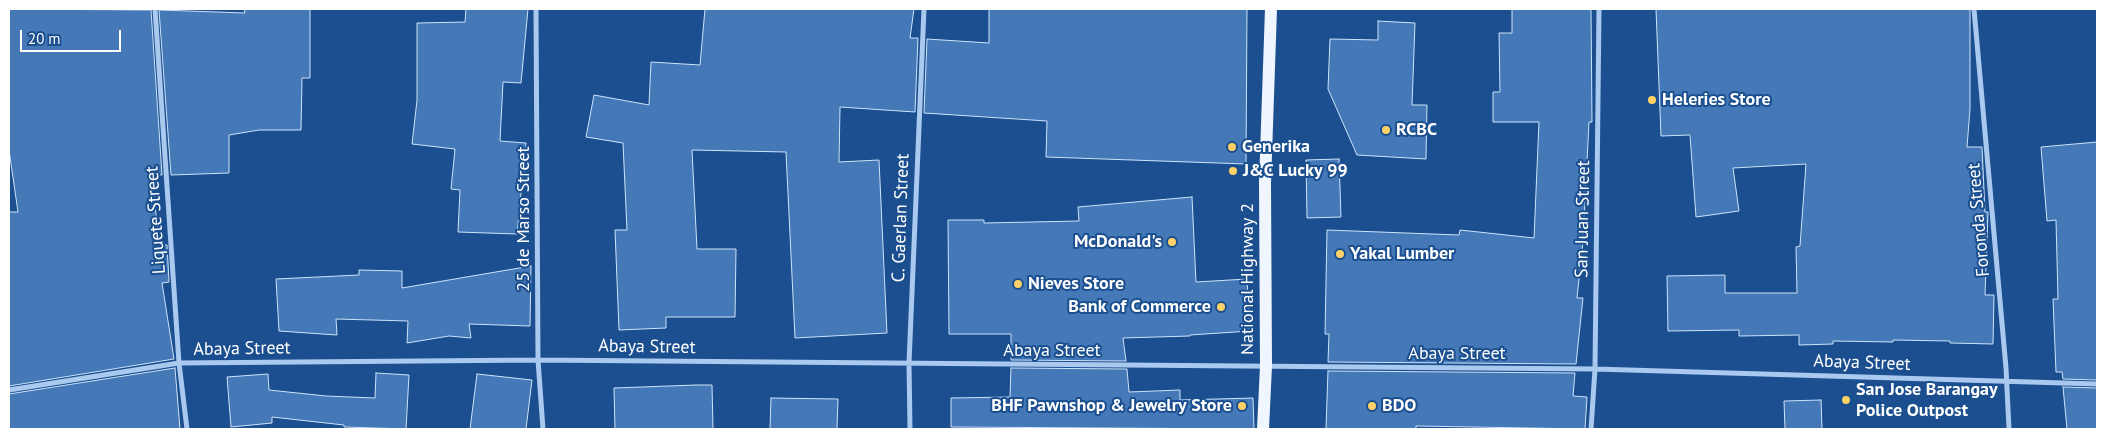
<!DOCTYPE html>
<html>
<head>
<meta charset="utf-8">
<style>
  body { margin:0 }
  #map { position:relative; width:2106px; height:438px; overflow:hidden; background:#1b4f8f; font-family:"PT Sans",sans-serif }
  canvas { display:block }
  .frame { position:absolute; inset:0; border:10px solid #fff; pointer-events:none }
  .scale { position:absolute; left:20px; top:30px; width:101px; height:22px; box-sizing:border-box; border:2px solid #fff; border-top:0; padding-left:6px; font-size:15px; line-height:18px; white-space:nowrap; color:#fff; -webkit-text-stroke:4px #1b4f8f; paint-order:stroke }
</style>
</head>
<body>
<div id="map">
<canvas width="2106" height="438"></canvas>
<div class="frame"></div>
<div class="scale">20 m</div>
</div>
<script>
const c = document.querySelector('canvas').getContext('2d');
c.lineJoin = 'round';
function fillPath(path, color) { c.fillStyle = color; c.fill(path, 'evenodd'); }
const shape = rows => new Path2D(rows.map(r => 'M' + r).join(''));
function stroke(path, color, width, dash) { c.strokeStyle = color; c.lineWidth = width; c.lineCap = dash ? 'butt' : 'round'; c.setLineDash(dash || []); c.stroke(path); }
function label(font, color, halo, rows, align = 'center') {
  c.font = font + ' "PT Sans",sans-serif'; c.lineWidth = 4; c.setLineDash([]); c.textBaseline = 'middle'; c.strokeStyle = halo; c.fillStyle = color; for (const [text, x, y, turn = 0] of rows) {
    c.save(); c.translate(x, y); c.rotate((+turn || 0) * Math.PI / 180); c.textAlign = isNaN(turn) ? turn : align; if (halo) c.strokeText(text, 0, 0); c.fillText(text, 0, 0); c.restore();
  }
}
const building = shape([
  [9,9,151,10,162,175,153,175,155,182,152,183,160,245,167,245,169,282,162,283,174,359,9,386,9,212,18,212,9,150,9,9],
  [244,9,310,9,310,78,302,78,301,130,259,130,229,135,229,173,171,175,159,10,245,13,244,9],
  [466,9,528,9,521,83,503,82,500,141,526,143,517,234,458,232,460,190,451,189,455,149,412,144,417,100,417,23,465,22,466,9],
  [705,9,914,9,910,38,918,38,915,112,840,107,839,162,879,160,887,333,795,338,786,152,692,150,697,249,736,249,735,317,666,317,666,328,619,330,615,230,627,230,623,143,586,137,594,95,649,105,651,62,700,65,705,9],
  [989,9,1247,9,1246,164,1046,157,1047,121,924,113,927,39,989,43,989,9],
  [1512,9,1591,9,1592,122,1589,122,1583,242,1577,298,1583,298,1576,364,1328,362,1329,334,1325,334,1327,230,1459,235,1460,230,1534,238,1539,122,1493,122,1493,92,1500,92,1499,33,1512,33,1512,9],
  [1656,9,1970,9,1970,109,1967,147,1982,147,1985,212,1988,212,1985,295,1994,295,1993,344,1950,343,1950,341,1893,340,1893,342,1833,341,1833,344,1799,345,1799,335,1739,336,1739,330,1668,331,1667,276,1725,275,1725,293,1797,293,1796,247,1800,246,1806,164,1733,168,1739,211,1696,217,1690,135,1661,136,1656,9],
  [1378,21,1415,23,1412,105,1427,105,1426,159,1357,155,1328,89,1330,39,1378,40,1378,21],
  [2097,142,2097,380,2063,379,2062,372,2056,372,2053,299,2058,299,2056,220,2047,221,2041,147,2097,142],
  [1339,159,1341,217,1307,218,1306,160,1339,159],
  [1192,197,1196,282,1247,279,1250,331,1190,335,1190,336,1123,338,1126,361,1011,360,1011,334,949,334,948,220,984,220,984,223,1079,221,1078,207,1192,197],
  [531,266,530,326,469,324,471,338,449,336,407,343,408,321,336,319,337,335,279,331,276,279,359,275,359,270,402,271,402,288,531,266],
  [175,368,180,429,9,429,9,394,175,368],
  [1011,368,1127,369,1129,392,1180,390,1180,400,1253,398,1254,429,951,427,951,398,1010,397,1011,368],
  [1328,371,1575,373,1573,396,1587,397,1585,429,1416,426,1416,429,1326,429,1328,371],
  [376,373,409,375,406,429,344,427,344,425,272,417,272,423,231,427,227,377,268,374,269,390,326,396,375,398,376,373],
  [477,374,532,380,526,429,470,429,477,374],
  [696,385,712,385,713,429,615,429,614,388,696,385],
  [2063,387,2097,388,2097,429,2067,429,2063,387],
  [771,398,838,399,837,429,770,429,771,398],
  [1821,400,1822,429,1785,429,1784,401,1821,400]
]);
const street = shape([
  [155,9,179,363,187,429],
  [536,9,538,360,543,429],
  [1974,9,2006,368,2009,429],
  [9,390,179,363,538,360,1595,369,2097,384],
  [910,429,909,363,924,9],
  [1591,429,1595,369,1599,9]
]);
const primary = shape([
  [1263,429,1266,366,1265,183,1271,9]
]);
const markers = [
  [1652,100,5,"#ffd166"],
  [1386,130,5,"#ffd166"],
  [1232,147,5,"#ffd166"],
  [1233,171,5,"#ffd166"],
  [1172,242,5,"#ffd166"],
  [1340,254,5,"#ffd166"],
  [1018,284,5,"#ffd166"],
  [1221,307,5,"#ffd166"],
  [1846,400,5,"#ffd166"],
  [1242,406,5,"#ffd166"],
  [1372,406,5,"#ffd166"]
];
const poiNames = [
  ["Heleries Store",1662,100],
  ["RCBC",1396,130],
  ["Generika",1242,147],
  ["J&C Lucky 99",1243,171],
  ["McDonald's",1162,242,"right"],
  ["Yakal Lumber",1350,254],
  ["Nieves Store",1028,284],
  ["Bank of Commerce",1211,307,"right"],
  ["San Jose Barangay",1856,390],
  ["Police Outpost",1856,411],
  ["BHF Pawnshop & Jewelry Store",1232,406,"right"],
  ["BDO",1382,406]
];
const streetNames = [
  ["C. Gaerlan Street",901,218,-88],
  ["25 de Marso Street",524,219,-90],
  ["San Juan Street",1583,219,-89],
  ["Liquete Street",156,220,-94],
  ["Foronda Street",1979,220,-95],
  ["National Highway 2",1248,279,-90],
  ["Abaya Street",647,347,1],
  ["Abaya Street",242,349,-1],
  ["Abaya Street",1052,351],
  ["Abaya Street",1457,354],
  ["Abaya Street",1862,363,2]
];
fillPath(building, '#4478b7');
stroke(building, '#cfe3fa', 1);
stroke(street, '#a9c9ee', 5);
stroke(primary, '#f0f6ff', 12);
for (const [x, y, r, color] of markers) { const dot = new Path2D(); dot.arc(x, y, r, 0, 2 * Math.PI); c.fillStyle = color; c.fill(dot); stroke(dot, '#1b4f8f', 2); }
label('bold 18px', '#fff', '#1b4f8f', poiNames, 'left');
label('18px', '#fff', '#1b4f8f', streetNames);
</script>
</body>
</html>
